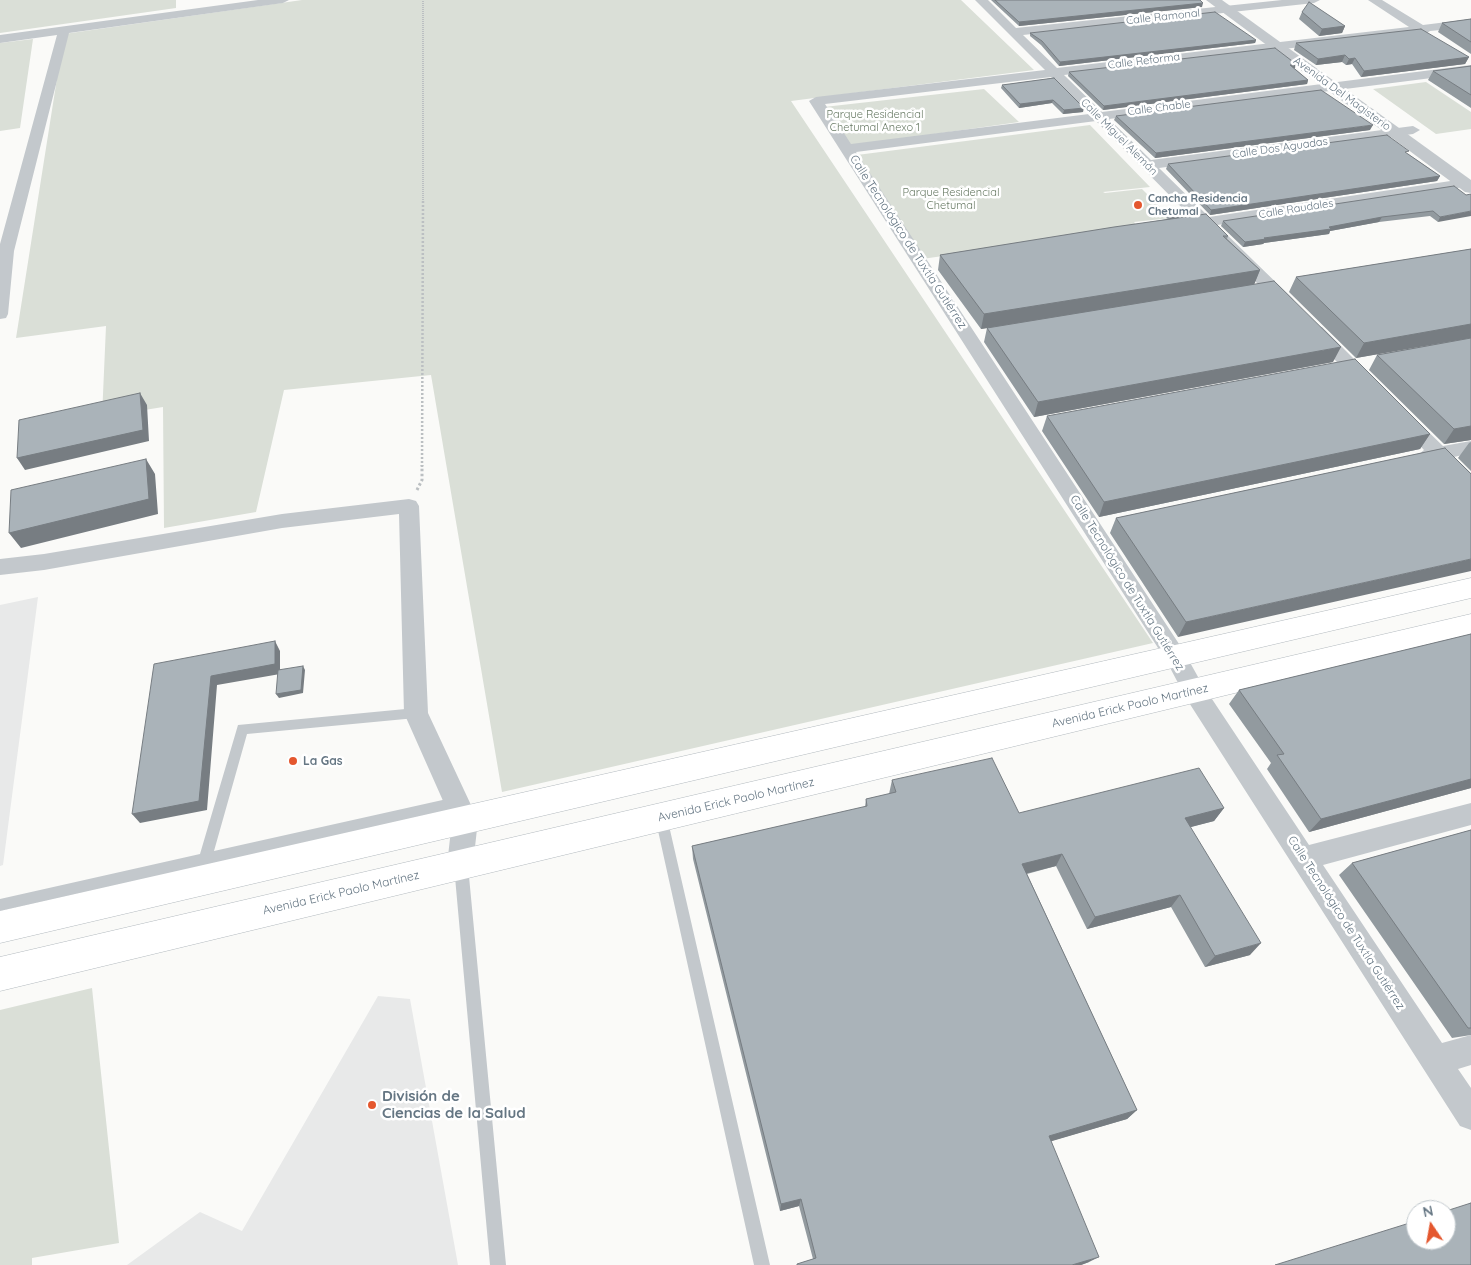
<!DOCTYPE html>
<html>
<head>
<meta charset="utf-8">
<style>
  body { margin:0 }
  #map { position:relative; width:1471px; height:1265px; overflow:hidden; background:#fafaf8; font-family:Quicksand,sans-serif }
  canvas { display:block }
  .north { position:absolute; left:1406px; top:1200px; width:50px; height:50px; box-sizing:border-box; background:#fff; border:1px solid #c1c8cd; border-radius:50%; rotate:348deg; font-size:14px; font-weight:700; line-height:20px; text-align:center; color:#657683 }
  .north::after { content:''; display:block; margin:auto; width:18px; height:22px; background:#e4572e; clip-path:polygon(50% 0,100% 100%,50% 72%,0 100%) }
</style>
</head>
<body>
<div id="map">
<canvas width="1471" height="1265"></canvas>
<div class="north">N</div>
</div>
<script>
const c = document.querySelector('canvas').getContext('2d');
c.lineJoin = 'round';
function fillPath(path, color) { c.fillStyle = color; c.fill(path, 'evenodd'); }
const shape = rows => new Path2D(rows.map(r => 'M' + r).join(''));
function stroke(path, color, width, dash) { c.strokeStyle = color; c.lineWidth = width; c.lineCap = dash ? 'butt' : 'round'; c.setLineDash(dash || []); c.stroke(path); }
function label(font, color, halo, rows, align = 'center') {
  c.font = font + ' Quicksand,sans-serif'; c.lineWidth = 5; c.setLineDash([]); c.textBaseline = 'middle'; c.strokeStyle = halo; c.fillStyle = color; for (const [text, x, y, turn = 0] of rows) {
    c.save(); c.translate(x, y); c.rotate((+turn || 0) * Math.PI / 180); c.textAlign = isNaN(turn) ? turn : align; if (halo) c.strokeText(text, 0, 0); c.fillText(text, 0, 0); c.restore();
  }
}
const built = shape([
  [38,597,3,865,0,866,0,605],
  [378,996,410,999,458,1265,127,1265,200,1212,242,1231]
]);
const green = shape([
  [0,0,176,0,176,8,0,33],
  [302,0,961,0,1034,70,791,101,1153,643,502,792,431,375,284,390,256,512,164,528,163,407,102,417,106,326,16,338,64,34],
  [33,39,20,128,0,131,0,43],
  [1426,82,1471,112,1471,129,1436,134,1373,89],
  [984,89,1019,122,850,146,824,107],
  [1090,125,1150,187,1103,192,1105,193,1142,189,1171,218,1134,222,1139,228,922,259,857,155],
  [92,988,119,1243,32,1258,32,1265,0,1265,0,1010]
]);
const pathFar2 = shape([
  [423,202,423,0]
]);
const pathFar1 = shape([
  [422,467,423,201]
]);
const path = shape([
  [417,490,422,480,422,465]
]);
const service = shape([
  [416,708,420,710,422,713,420,716,416,718,247,734,214,851,456,797,461,799,462,803,461,807,210,864,208,870,203,872,198,870,197,867,0,911,0,899,200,854,238,725,416,708],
  [661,811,666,813,667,817,770,1265,754,1265,655,817,656,813,661,811],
  [461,860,466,862,468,866,506,1265,490,1265,454,866,456,862,461,860]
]);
const minor = shape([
  [258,0,289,0,283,3,69,33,14,251,8,314,6,318,0,319,0,244,57,35,0,43,0,35,258,0],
  [975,0,988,0,1016,28,1282,0,1320,0,1314,3,1023,35,1057,68,1409,27,1368,0,1382,0,1423,25,1471,19,1471,27,1430,31,1424,35,1419,33,1064,75,1102,112,1471,65,1471,73,1109,119,1151,160,1413,126,1420,130,1413,134,1159,168,1209,217,1464,179,1469,180,1471,183,1469,186,1464,187,1217,225,1293,299,1295,303,1293,307,1287,308,1281,307,1202,228,1191,227,1188,224,1194,220,1096,121,856,152,1183,650,1202,684,1309,845,1471,803,1471,825,1323,865,1442,1043,1471,1035,1471,1065,1458,1069,1471,1088,1471,1130,1460,1126,1186,698,1167,662,809,101,816,97,1045,70,975,0],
  [1051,77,1089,114,851,144,825,104,1051,77],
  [1316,326,1322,327,1373,378,1376,382,1373,386,1367,388,1361,386,1310,335,1307,331,1310,327,1316,326],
  [1404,413,1411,415,1443,446,1471,441,1471,453,1454,457,1471,473,1471,492,1464,490,1434,460,1428,461,1421,460,1418,455,1424,450,1395,419,1397,415,1404,413],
  [409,499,416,501,419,506,428,713,478,820,473,865,469,874,460,877,451,874,447,865,452,821,404,713,399,514,282,528,44,570,0,575,0,559,44,554,282,514,409,499]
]);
const tertiary = shape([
  [1206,0,1222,0,1471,180,1471,193,1465,192,1206,0]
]);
const secondary = shape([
  [1471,578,1471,598,0,943,0,911,1471,578],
  [1471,614,1471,636,0,991,0,957,1471,614]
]);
const wall = shape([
  [991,0,1200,0,1202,7,1019,26],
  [1302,12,1345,26,1342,33,1319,36,1299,19],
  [1471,19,1471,54,1438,32,1442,23],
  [1030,33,1256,40,1255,43,1059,66,1041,45,1030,36],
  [1296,43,1469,57,1465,64,1361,77,1352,64,1346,65,1342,62,1316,65,1294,50],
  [1296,64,1294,68,1308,80,1307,84,1103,110,1068,76,1069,72],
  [1471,66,1471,108,1428,80,1433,71],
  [1054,78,1083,112,1063,114,1052,103,1019,108,1001,88,1002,85],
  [1116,116,1370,130,1155,158,1114,120],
  [1408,154,1440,176,1437,181,1210,215,1166,169,1168,164],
  [1466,195,1438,222,1430,216,1379,222,1330,231,1329,234,1264,243,1263,244,1243,247,1221,226,1223,221],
  [1168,214,1190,214,1190,216,1228,236,1227,239,1260,270,1254,284,1333,362,1034,417,984,342,987,328,981,329,938,270,940,255,1168,219,1166,218],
  [1471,249,1471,440,1444,444,1369,370,1377,355,1467,338,1356,358,1289,292,1296,277],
  [1047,416,1430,434,1420,449,1099,517,1042,431],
  [1471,442,1471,471,1458,458,1469,443],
  [1445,448,1178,637,1110,533,1116,518],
  [1471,634,1471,788,1309,832,1267,769,1271,763,1229,704,1239,690],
  [892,780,1019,813,1224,808,1214,821,1190,827,1250,955,1205,967,1171,907,1087,929,1056,866,1027,874,1137,1110,1127,1119,1051,1141,1089,1262,1081,1265,797,1265,797,1264,813,1259,799,1206,780,1211,693,859,692,846,865,807,866,799,889,794],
  [1471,830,1471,1035,1452,1038,1339,875,1352,863]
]);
const shadedWall = shape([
  [1203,3,1202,7,1019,26,1019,22],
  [1345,26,1342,33,1319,36,1322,29],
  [1256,40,1255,43,1059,66,1060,62],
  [1345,55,1342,62,1316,65,1318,59],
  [1469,57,1465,64,1361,77,1364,71],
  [1355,58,1352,64,1346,65,1349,59],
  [1296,64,1295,68,1288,69,1290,65],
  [1308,80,1307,84,1103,110,1104,106],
  [1053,100,1052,103,1019,108,1020,104],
  [1084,108,1083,112,1063,114,1064,110],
  [1373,125,1370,130,1155,158,1156,153],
  [1440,176,1437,181,1210,215,1211,210],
  [1471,211,1471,216,1438,222,1440,217],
  [1190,214,1189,218,1169,221,1170,217],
  [1382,217,1379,222,1330,231,1329,234,1264,243,1263,244,1243,247,1245,242],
  [1260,270,1254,285,981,329,984,314],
  [1471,324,1471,338,1356,358,1364,343],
  [1341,347,1333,362,1034,417,1038,402],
  [140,393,147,405,149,441,25,470,17,458],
  [1471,426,1471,440,1444,444,1454,429],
  [1430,434,1420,449,1099,517,1104,502],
  [146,459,155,474,158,514,21,548,9,533],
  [1471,559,1471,571,1178,637,1186,622],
  [275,641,280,651,280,674,217,685,207,810,140,823,132,814,211,676],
  [303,666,305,670,303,693,279,698,276,694],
  [1471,779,1471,788,1309,832,1321,819],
  [1224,808,1214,821,1176,831,1185,818],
  [1062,854,1056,866,1016,876,1022,864],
  [1180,895,1171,907,1087,929,1095,917],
  [1261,943,1250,955,1205,967,1215,956],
  [1137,1110,1127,1119,1042,1144,1049,1136],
  [801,1199,799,1206,780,1211,781,1204],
  [1099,1257,1089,1262,1081,1265,1072,1265]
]);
const building = shape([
  [995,0,1200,0,1203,3,1019,22,995,0],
  [1309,2,1345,26,1322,29,1302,12,1309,2],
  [1215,12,1256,40,1060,62,1042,41,1030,33,1215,12],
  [1471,19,1471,42,1442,23,1471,19],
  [1421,29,1469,57,1364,71,1355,58,1349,59,1345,55,1318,59,1296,43,1421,29],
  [1275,48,1296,64,1290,65,1308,80,1104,106,1069,72,1275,48],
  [1471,66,1471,95,1433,71,1471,66],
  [1054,78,1084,108,1064,110,1053,100,1020,104,1002,85,1054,78],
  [1321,90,1373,125,1156,153,1116,116,1321,90],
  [1387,135,1409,151,1405,152,1440,176,1211,210,1168,164,1387,135],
  [1454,186,1466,195,1471,194,1471,211,1440,217,1433,211,1382,217,1329,227,1331,229,1264,238,1266,239,1245,242,1223,221,1454,186],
  [1189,212,1190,214,1170,217,1168,214,1189,212],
  [1206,214,1228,236,1223,236,1260,270,984,314,940,255,1114,227,1206,214],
  [1471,249,1471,324,1364,343,1296,277,1471,249],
  [1274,281,1341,347,1038,402,987,328,1274,281],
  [1471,338,1471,426,1454,429,1377,355,1471,338],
  [1355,359,1430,434,1104,502,1047,416,1355,359],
  [140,393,143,430,17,458,19,420,140,393],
  [1445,448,1471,474,1471,559,1186,622,1116,518,1445,448],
  [146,459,149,499,9,533,11,490,146,459],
  [1471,634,1471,779,1321,819,1277,755,1284,754,1239,690,1471,634],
  [275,641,275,664,211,676,199,801,132,814,154,664,275,641],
  [303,666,301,690,276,694,278,670,303,666],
  [992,758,1019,813,1199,768,1224,808,1185,818,1261,943,1215,956,1180,895,1095,917,1062,854,1022,864,1137,1110,1049,1136,1099,1257,1072,1265,797,1265,797,1264,816,1258,801,1199,781,1204,692,846,867,806,866,799,896,792,892,780,992,758],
  [1471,830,1471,1028,1468,1028,1352,863,1471,830],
  [1471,1203,1471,1265,1275,1265,1416,1221,1416,1240,1446,1240,1446,1211,1471,1203]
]);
const markers = [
  [1138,205,5,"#e4572e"],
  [293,761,5,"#e4572e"],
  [372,1105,5,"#e4572e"]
];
const farStreetnames = [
  ["Calle Ramonal",1163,17,-6],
  ["Calle Reforma",1144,61,-7],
  ["Avenida Del Magisterio",1342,94,36],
  ["Calle Chable",1159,108,-7],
  ["Calle Miguel Alemán",1119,137,45],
  ["Calle Dos Aguadas",1280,148,-8],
  ["Calle Raudales",1296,209,-9]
];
const farParknames = [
  ["Parque Residencial",875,115],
  ["Chetumal Anexo 1",875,128],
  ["Parque Residencial",951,193],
  ["Chetumal",951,206]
];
const farPoinames = [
  ["Cancha Residencia",1148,199],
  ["Chetumal",1148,212]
];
const streetNames = [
  ["Calle Tecnológico de Tuxtla Gutiérrez",908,242,57],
  ["Calle Tecnológico de Tuxtla Gutiérrez",1127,583,58],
  ["Avenida Erick Paolo Martínez",1130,706,-13],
  ["Avenida Erick Paolo Martínez",736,800,-13],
  ["Avenida Erick Paolo Martínez",341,893,-13],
  ["Calle Tecnológico de Tuxtla Gutiérrez",1346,923,57]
];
const poiNames = [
  ["La Gas",303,761]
];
const nearPoinames = [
  ["División de",382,1096],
  ["Ciencias de la Salud",382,1113]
];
fillPath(built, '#e8e9e9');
fillPath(green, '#dadfd7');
stroke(secondary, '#b3babf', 1);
stroke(pathFar2, '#bbbfc2', 2, [1, 1]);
stroke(pathFar1, '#bbbfc2', 2.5, [2, 2]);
stroke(path, '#bbbfc2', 3, [2.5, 2.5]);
fillPath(service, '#c3c8cc');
fillPath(minor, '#c3c8cc');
fillPath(tertiary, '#c3c8cc');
fillPath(secondary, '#fff');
fillPath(wall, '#929a9f');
fillPath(shadedWall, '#777d82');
fillPath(building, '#aab3b9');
stroke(building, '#777d82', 1);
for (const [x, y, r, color] of markers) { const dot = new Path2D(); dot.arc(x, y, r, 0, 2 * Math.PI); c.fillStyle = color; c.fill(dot); stroke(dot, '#fff', 2); }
label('11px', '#657683', '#fff', farStreetnames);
label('11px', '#687a64', '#fff', farParknames);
label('bold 11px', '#657683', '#fff', farPoinames, 'left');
label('12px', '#657683', '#fff', streetNames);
label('bold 12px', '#657683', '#fff', poiNames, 'left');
label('bold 15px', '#657683', '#fff', nearPoinames, 'left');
</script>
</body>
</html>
